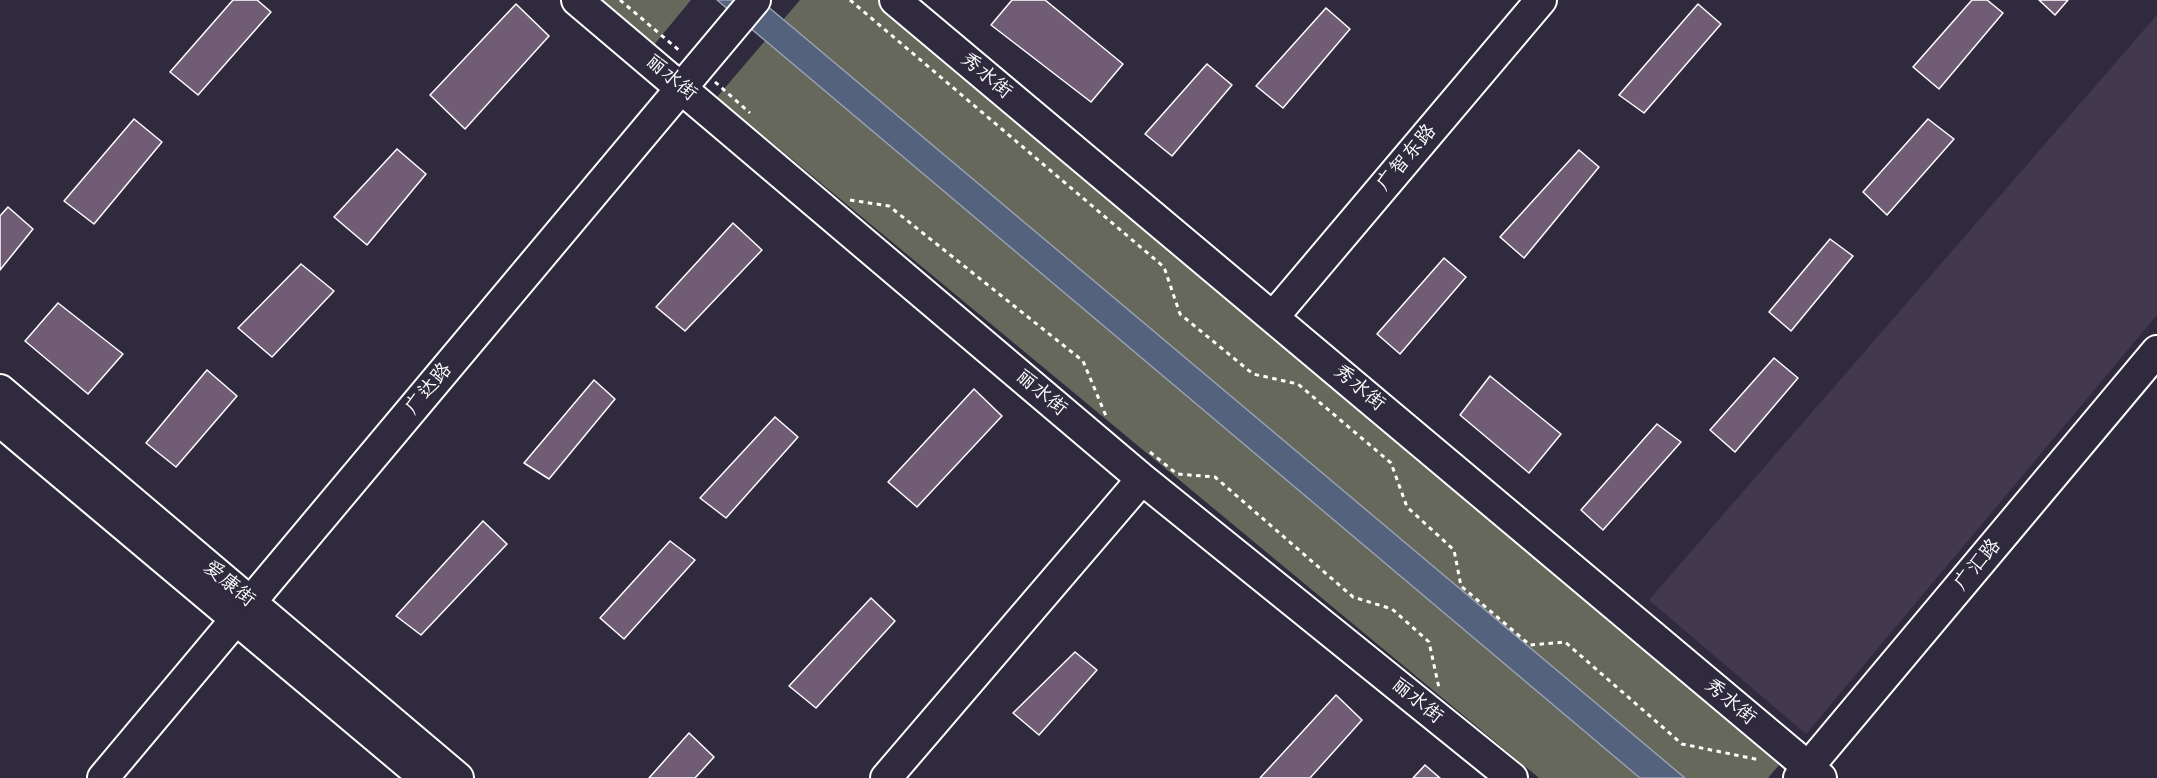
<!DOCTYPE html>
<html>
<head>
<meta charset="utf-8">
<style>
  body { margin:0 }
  canvas { display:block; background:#2f2a3d }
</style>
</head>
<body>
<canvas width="2157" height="778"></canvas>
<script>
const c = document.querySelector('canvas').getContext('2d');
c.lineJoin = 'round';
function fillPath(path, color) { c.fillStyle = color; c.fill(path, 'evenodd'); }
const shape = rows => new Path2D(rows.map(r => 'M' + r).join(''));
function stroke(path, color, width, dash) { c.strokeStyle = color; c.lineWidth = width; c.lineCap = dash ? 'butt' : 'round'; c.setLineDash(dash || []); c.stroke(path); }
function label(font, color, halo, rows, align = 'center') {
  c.font = font + ' Sriracha,"LXGW WenKai TC",sans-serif'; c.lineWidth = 5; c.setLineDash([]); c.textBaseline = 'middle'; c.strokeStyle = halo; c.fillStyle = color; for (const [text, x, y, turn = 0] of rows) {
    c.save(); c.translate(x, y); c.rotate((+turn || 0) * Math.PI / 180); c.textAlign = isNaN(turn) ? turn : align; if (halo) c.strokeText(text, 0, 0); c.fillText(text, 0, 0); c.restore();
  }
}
const built = shape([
  [2157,15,2157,315,1806,734,1649,600]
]);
const green = shape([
  [598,0,691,0,653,46],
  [800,0,879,0,1779,765,1768,778,1539,778,717,97]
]);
const water = shape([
  [717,0,760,0,1685,778,1640,778,717,0]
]);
const building = shape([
  [233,0,257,0,271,12,198,95,170,72,233,0],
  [1012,0,1045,0,1123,64,1091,102,991,25,1012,0],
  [1972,0,1987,0,2003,13,1939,89,1913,67,1972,0],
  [2039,0,2068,0,2055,15,2039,0],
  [516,4,549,36,465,129,430,95,516,4],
  [1698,4,1721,24,1644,113,1619,95,1698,4],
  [1326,8,1350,29,1283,108,1256,86,1326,8],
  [1207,64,1232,85,1172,156,1145,134,1207,64],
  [134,119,162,142,94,224,64,201,134,119],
  [1928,119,1954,139,1887,215,1863,192,1928,119],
  [397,149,426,174,367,245,334,217,397,149],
  [1579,150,1599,167,1524,258,1500,237,1579,150],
  [8,207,33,229,0,270,0,216,8,207],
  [733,223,762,250,685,331,656,307,733,223],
  [1830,239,1853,256,1791,331,1769,312,1830,239],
  [1444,258,1466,277,1400,354,1377,334,1444,258],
  [301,264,334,291,272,357,238,328,301,264],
  [58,303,123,354,88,394,25,341,58,303],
  [1774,358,1798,378,1735,452,1710,430,1774,358],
  [207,370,237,396,176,467,146,443,207,370],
  [1490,376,1561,434,1529,473,1460,415,1490,376],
  [594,380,615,399,549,479,524,463,594,380],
  [974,389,1002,416,917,507,888,482,974,389],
  [775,417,798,437,726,518,700,498,775,417],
  [1657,424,1681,442,1603,530,1581,510,1657,424],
  [483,521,507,544,421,635,396,616,483,521],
  [670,541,695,560,624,639,600,618,670,541],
  [871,598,895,621,816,708,789,686,871,598],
  [1075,652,1097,670,1039,735,1013,713,1075,652],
  [1336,695,1362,720,1310,778,1260,778,1336,695],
  [689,733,714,757,695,778,649,778,689,733],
  [1425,765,1440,778,1413,778,1425,765]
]);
const path = shape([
  [620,0,681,52],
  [850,0,1164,267,1180,314,1253,374,1298,384,1391,463,1407,507,1454,550,1461,586,1530,645,1565,642,1682,744,1760,760],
  [715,82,750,113],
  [850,200,889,206,1083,361,1106,416],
  [1150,452,1177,474,1215,477,1353,597,1392,609,1429,642,1439,688]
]);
const secondary = shape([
  [577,0,1142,479,1512,778],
  [895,0,1821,778],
  [1274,316,1541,0],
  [0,390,458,778],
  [0,421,425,778],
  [103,778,755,0],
  [886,778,1142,479],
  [1799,778,2157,351]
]);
const streetNames = [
  ["秀水街",986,76,40],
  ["丽水街",671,78,40],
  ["广智东路",1407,158,-50],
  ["秀水街",1359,388,40],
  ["广达路",429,389,-50],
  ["丽水街",1041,393,40],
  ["广汇路",1978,565,-50],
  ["爱康街",229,584,40],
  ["丽水街",1417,701,39],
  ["秀水街",1730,702,40]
];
fillPath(built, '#42394e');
fillPath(green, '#65685a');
fillPath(water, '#54627d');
stroke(water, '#98a1b1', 1.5);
fillPath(building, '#705c74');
stroke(building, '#fff', 1.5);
stroke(secondary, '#fff', 34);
stroke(path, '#fff', 3, [4.5, 4.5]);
stroke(secondary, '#2f2a3d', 30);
label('20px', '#fff', '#2f2a3d', streetNames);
</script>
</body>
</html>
